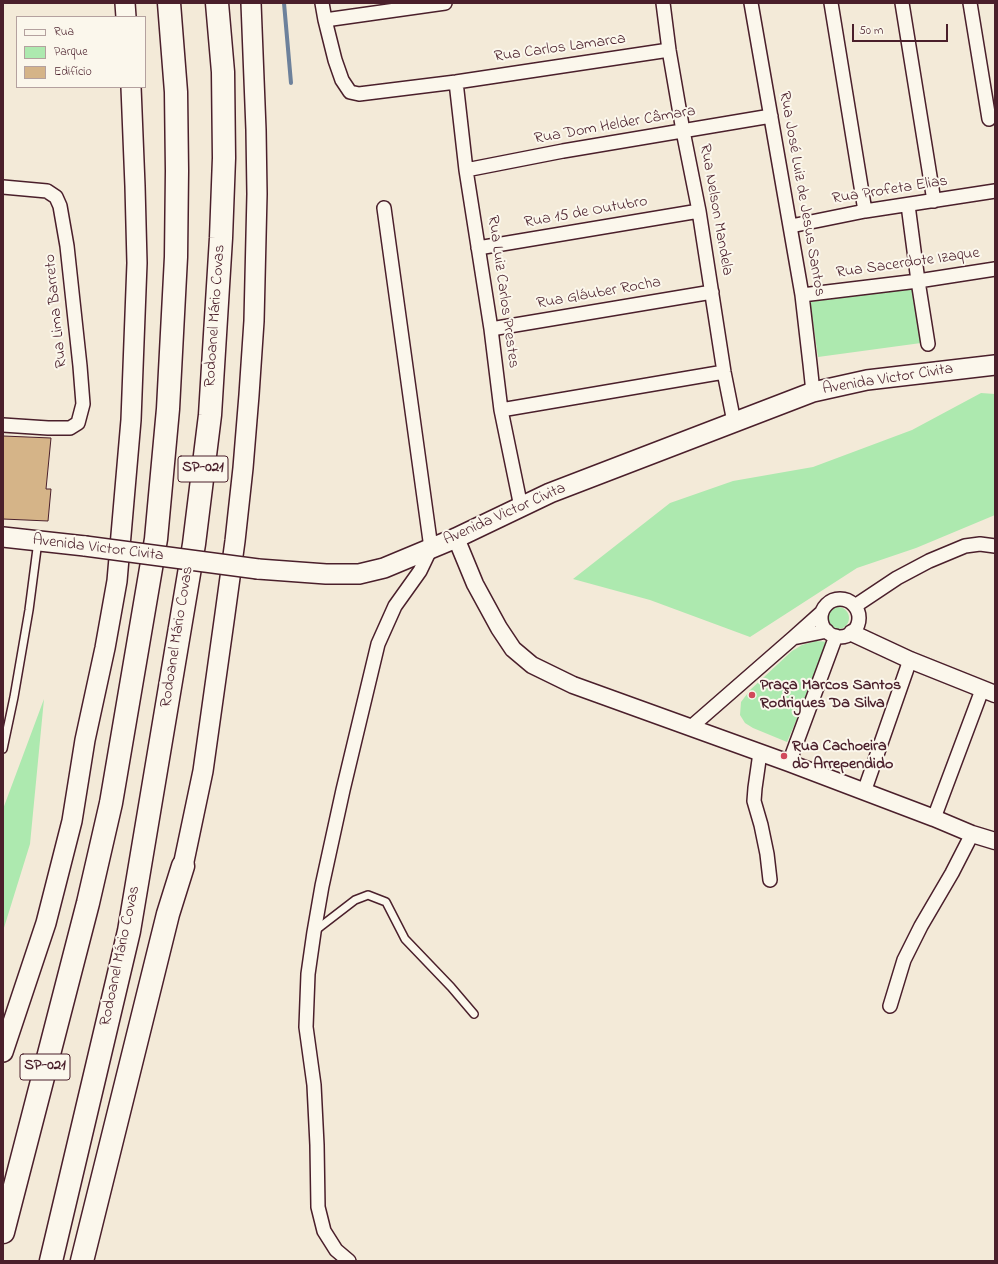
<!DOCTYPE html>
<html>
<head>
<meta charset="utf-8">
<style>
  body { margin:0 }
  #map { position:relative; width:998px; height:1264px; overflow:hidden; background:#f3ead8; font-family:"Indie Flower",sans-serif }
  canvas { display:block }
  .frame { position:absolute; inset:0; border:4px solid #4a1f2b; pointer-events:none }
  .legend { position:absolute; left:16px; top:16px; width:130px; height:72px; box-sizing:border-box; background:#fbf7ec; border:1px solid #b4a19f; margin:0; padding:5px 7px; list-style:none; font-size:12px; color:#4a1f2b }
  .legend li { display:flex; align-items:center; gap:8px; height:20px }
  .legend b { width:20px; border:1px solid #b4a19f }
  .scale { position:absolute; left:852px; top:24px; width:96px; height:18px; box-sizing:border-box; border:2px solid #4a1f2b; border-top:0; padding-left:5px; font-size:12px; line-height:14px; white-space:nowrap; color:#4a1f2b; -webkit-text-stroke:3px #fbf7ec; paint-order:stroke }
</style>
</head>
<body>
<div id="map">
<canvas width="998" height="1264"></canvas>
<div class="frame"></div>
<ul class="legend">
<li><b style="height:5px;background:#fbf7ec"></b>Rua</li>
<li><b style="height:11px;background:#ade9af"></b>Parque</li>
<li><b style="height:11px;background:#d5b488"></b>Edifício</li>
</ul>
<div class="scale">50 m</div>
</div>
<script>
const c = document.querySelector('canvas').getContext('2d');
c.lineJoin = 'round';
function fillPath(path, color) { c.fillStyle = color; c.fill(path, 'evenodd'); }
const shape = rows => new Path2D(rows.map(r => 'M' + r).join(''));
function stroke(path, color, width, dash) { c.strokeStyle = color; c.lineWidth = width; c.lineCap = dash ? 'butt' : 'round'; c.setLineDash(dash || []); c.stroke(path); }
function label(font, color, halo, rows, align = 'center') {
  c.font = font + ' "Indie Flower",sans-serif'; c.lineWidth = 4; c.setLineDash([]); c.textBaseline = 'middle'; c.strokeStyle = halo; c.fillStyle = color; for (const [text, x, y, turn = 0] of rows) {
    c.save(); c.translate(x, y); c.rotate((+turn || 0) * Math.PI / 180); c.textAlign = isNaN(turn) ? turn : align; if (halo) c.strokeText(text, 0, 0); c.fillText(text, 0, 0); c.restore();
  }
}
const green = shape([
  [913,287,921,343,818,357,810,302],
  [981,393,995,394,995,515,916,548,857,568,750,637,650,600,573,579,670,503,733,481,813,467,912,430],
  '827 618a11 11 0 1 1 22 0a11 11 0 1 1-22 0Z',
  [816,641,830,642,787,742,753,728,745,723,740,715,741,702,750,690,792,651,802,645],
  [44,699,30,844,3,931,3,809]
]);
const stream = shape([
  [284,3,291,83]
]);
const building = shape([
  [3,436,51,438,46,489,51,489,48,521,3,519,3,436]
]);
const service = shape([
  [3,749,14,697,29,610,38,541],
  [316,930,355,900,368,895,386,902,405,939,451,987,474,1014]
]);
const minor = shape([
  [322,3,325,20,335,60,342,80,350,92,359,94,456,82,669,50],
  [663,3,669,50,683,131,699,211,724,372,734,422],
  [751,3,802,295,810,364,813,392],
  [831,3,865,211],
  [902,3,934,201],
  [970,3,989,119],
  [325,20,445,3],
  [456,82,466,170,491,329,501,410,521,507],
  [466,170,563,151,771,116],
  [3,187,47,191,56,197,60,206,67,246,80,366,83,404,78,423,70,428,48,428,3,425],
  [908,205,918,281,928,344],
  [791,226,865,211,995,191],
  [478,248,699,211],
  [802,295,918,281,995,269],
  [491,329,712,292],
  [501,410,724,372],
  '821 618a19 19 0 1 1 38 0a19 19 0 1 1-38 0Z',
  [855,606,897,578,929,561,965,546,980,544,995,546],
  [793,638,827,631],
  [691,727,793,638,822,612],
  [760,753,755,788,754,801,761,825,767,854,770,880],
  [789,763,836,636],
  [864,792,910,660],
  [934,818,982,690],
  [890,1006,904,960,921,926,952,873,972,834],
  [349,1261,336,1250,324,1231,318,1207,317,1145,314,1085,306,1027,308,974,314,932,322,886,343,790,378,644,395,606,420,571,431,548,384,208]
]);
const tertiary = shape([
  [456,538,475,584,499,628,513,649,532,665,573,685,789,763,934,818,972,834,995,841],
  [852,633,910,660,995,694]
]);
const secondary = shape([
  [125,3,126,17],
  [3,537,85,546],
  [258,569,326,574,359,574,384,568,456,538,550,493,813,392,867,380,995,365],
  [183,866,203,771,225,614,235,541,243,468,249,395,254,321,257,194,256,130,251,3],
  [3,1052,46,923,72,821,85,740,105,648,117,581,131,420,137,263,135,186,131,87]
]);
const motorway = shape([
  [3,1232,88,903,111,803,156,539,168,409,176,257,177,171,176,92,169,3],
  [51,1261,129,931,194,544,210,415,221,238,224,158,223,72,217,3],
  [82,1261,168,914,183,866]
]);
const secondaryBridge = shape([
  [85,546,258,569]
]);
const markers = [
  [752,695,4,"#d1495b"],
  [784,756,4,"#d1495b"]
];
const shields = [
  [203,469,50],
  [45,1067,50]
];
const shieldNames = [
  ["SP-021",203,469],
  ["SP-021",45,1067]
];
const streetNames = [
  ["Rua Carlos Lamarca",560,49,-8],
  ["Rua Dom Helder Câmara",615,126,-10],
  ["Rua Profeta Elias",890,191,-9],
  ["Rua José Luiz de Jesus Santos",801,194,80],
  ["Rua Nelson Mandela",715,210,80],
  ["Rua 15 de Outubro",586,213,-10],
  ["Rua Sacerdote Izaque",908,264,-8],
  ["Rua Luiz Carlos Prestes",502,292,82],
  ["Rua Gláuber Rocha",599,294,-10],
  ["Rua Lima Barreto",57,311,-96],
  ["Rodoanel Mário Covas",216,316,-86],
  ["Avenida Victor Civita",888,380,-9],
  ["Avenida Victor Civita",505,515,-24],
  ["Avenida Victor Civita",98,549,7],
  ["Rodoanel Mário Covas",178,637,-81],
  ["Rodoanel Mário Covas",121,956,-78]
];
const poiNames = [
  ["Praça Marcos Santos",760,686],
  ["Rodrigues Da Silva",760,704],
  ["Rua Cachoeira",792,747],
  ["do Arrependido",792,765]
];
fillPath(green, '#ade9af');
stroke(stream, '#6d819b', 4);
fillPath(building, '#d5b488');
stroke(building, '#4a1f2b', 1);
stroke(service, '#4a1f2b', 10);
stroke(minor, '#4a1f2b', 16);
stroke(tertiary, '#4a1f2b', 19);
stroke(secondary, '#4a1f2b', 22);
stroke(motorway, '#4a1f2b', 25);
stroke(service, '#fbf7ec', 7);
stroke(minor, '#fbf7ec', 13);
stroke(tertiary, '#fbf7ec', 16);
stroke(secondary, '#fbf7ec', 19);
stroke(motorway, '#fbf7ec', 22);
stroke(secondaryBridge, '#4a1f2b', 22, []);
stroke(secondaryBridge, '#fbf7ec', 19);
for (const [x, y, r, color] of markers) { const dot = new Path2D(); dot.arc(x, y, r, 0, 2 * Math.PI); c.fillStyle = color; c.fill(dot); stroke(dot, '#fbf7ec', 1.5); }
for (const [x, y, w] of shields) { const box = new Path2D(); box.roundRect(x - w / 2, y - 13, w, 26, 3); c.fillStyle = '#fbf7ec'; c.fill(box); stroke(box, '#4a1f2b', 1); }
label('bold 15px', '#4a1f2b', null, shieldNames);
label('16px', '#4a1f2b', '#fbf7ec', streetNames);
label('bold 16px', '#4a1f2b', '#fbf7ec', poiNames, 'left');
</script>
</body>
</html>
